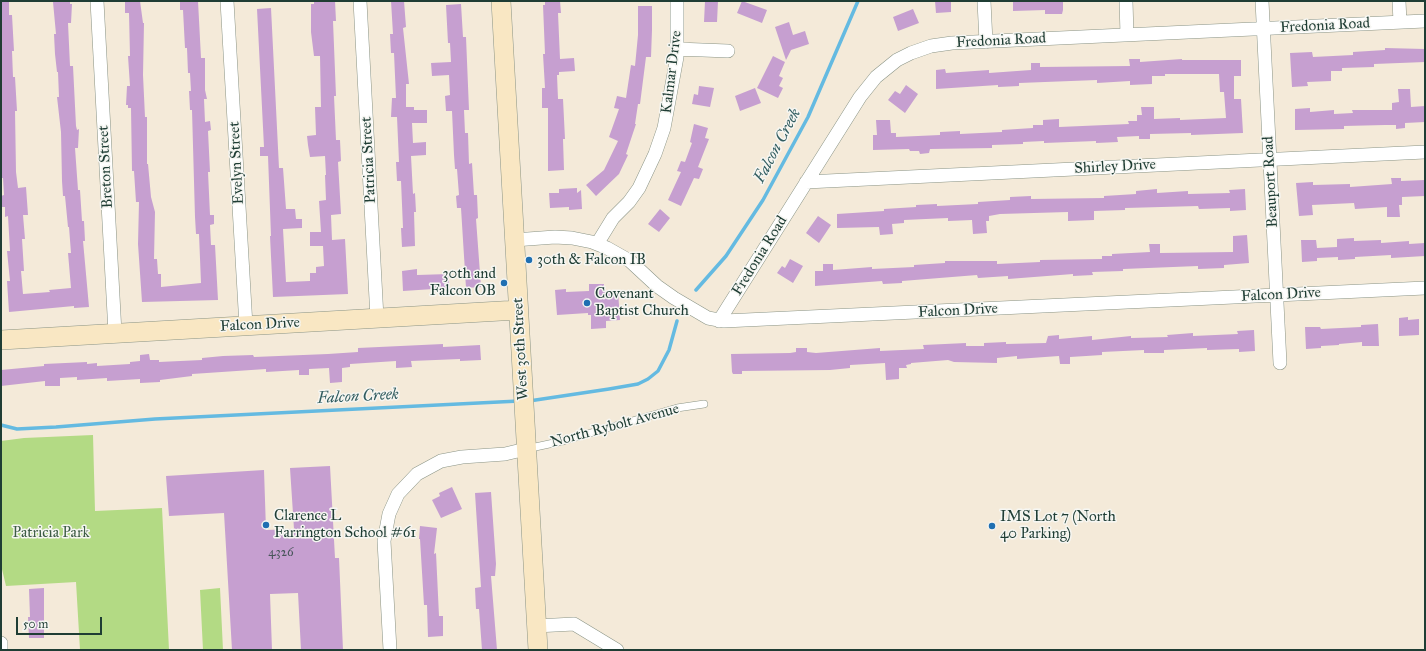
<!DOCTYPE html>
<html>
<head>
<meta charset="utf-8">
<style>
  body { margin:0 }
  #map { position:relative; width:1426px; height:651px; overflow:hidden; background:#f4ead9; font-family:"IM FELL Great Primer",serif }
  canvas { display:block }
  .frame { position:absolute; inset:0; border:2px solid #1f3d34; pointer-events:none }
  .scale { position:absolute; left:16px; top:617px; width:86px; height:18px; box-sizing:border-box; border:2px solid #1f3d34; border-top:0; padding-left:5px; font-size:12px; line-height:14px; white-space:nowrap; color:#1f3d34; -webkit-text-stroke:3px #f6f6f2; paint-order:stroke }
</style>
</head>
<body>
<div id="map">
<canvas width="1426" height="651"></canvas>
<div class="frame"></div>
<div class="scale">50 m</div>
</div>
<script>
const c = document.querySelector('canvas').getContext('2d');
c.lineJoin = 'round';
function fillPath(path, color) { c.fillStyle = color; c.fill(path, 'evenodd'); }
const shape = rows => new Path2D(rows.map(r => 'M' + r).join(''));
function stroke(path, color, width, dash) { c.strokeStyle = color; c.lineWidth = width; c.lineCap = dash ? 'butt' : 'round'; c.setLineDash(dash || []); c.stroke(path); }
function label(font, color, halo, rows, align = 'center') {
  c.font = font + ' "IM FELL Great Primer",serif'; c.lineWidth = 3; c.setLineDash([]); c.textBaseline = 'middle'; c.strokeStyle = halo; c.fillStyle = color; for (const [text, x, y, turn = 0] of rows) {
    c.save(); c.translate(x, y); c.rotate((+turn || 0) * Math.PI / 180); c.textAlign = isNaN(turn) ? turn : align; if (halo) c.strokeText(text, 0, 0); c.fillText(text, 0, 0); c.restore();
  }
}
const green = shape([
  [93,435,95,511,162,508,169,650,80,650,76,582,6,586,1,565,1,441,24,438],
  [220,588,223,650,203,650,200,590]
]);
const stream = shape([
  [696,290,726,256,763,200,808,117,858,1],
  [529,401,609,389,638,384,648,379,658,371,669,350,677,321],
  [1,425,17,429,56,427,155,419,519,401]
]);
const building = shape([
  [1,1,9,1,9,15,12,15,14,51,12,51,13,77,15,77,17,111,15,111,16,172,18,188,26,187,28,215,23,215,25,239,22,239,24,271,21,271,23,294,50,292,49,290,71,288,68,253,71,253,69,227,68,227,65,196,63,196,62,181,61,132,57,97,59,97,58,72,57,72,55,54,54,34,56,34,53,2,70,1,70,4,72,4,71,23,68,23,70,66,73,66,76,126,77,130,79,129,78,148,75,148,78,190,80,190,82,221,84,221,85,241,83,241,89,307,74,308,74,306,9,312,7,281,10,281,7,251,10,251,8,216,5,217,5,207,2,207,1,196,4,195,3,178,1,178],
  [125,1,140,1,143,23,144,23,143,75,145,117,147,117,147,164,148,164,151,197,155,212,154,259,157,259,158,274,161,274,161,287,201,283,199,234,196,234,195,217,192,110,190,110,189,91,191,91,190,73,188,73,187,48,185,48,183,10,180,10,180,1,198,1,201,58,205,58,205,90,207,99,204,99,205,122,210,121,211,130,208,131,210,172,208,172,210,215,214,215,214,224,210,225,211,245,215,245,218,300,142,302,138,244,139,202,136,202,134,171,132,171,131,108,128,108,128,105,126,105,127,86,130,86,128,56,130,56,129,13,125,13],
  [314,1,335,1,336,21,333,21,336,96,334,96,336,140,340,140,341,161,338,162,341,214,331,215,332,240,345,239,348,294,273,297,270,236,271,236,268,156,260,156,260,147,264,147,257,9,271,8,279,168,283,168,286,209,295,209,296,219,302,219,302,228,283,229,286,282,310,281,310,273,316,273,316,267,324,266,323,246,310,246,310,232,321,232,319,201,326,200,325,175,326,175,325,156,310,157,308,145,307,136,316,135,315,107,321,107,320,56,314,56,311,32,311,4,314,4],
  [391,1,404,1,406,27,403,28,409,84,406,84,406,107,414,107,414,110,427,110,427,123,412,123,413,143,426,142,426,155,411,156,413,194,415,193,416,212,414,212,415,246,402,247,401,228,403,228,401,181,397,181,396,162,399,162,397,117,391,117,392,98,396,98,394,53,391,53,390,34,393,34],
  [545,1,560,1,561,13,558,13,560,59,574,58,575,71,559,72,559,75,557,75,558,99,563,99,565,139,563,139,564,170,548,171,548,108,542,108,542,88,545,88,543,54,545,54,543,5,545,5],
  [705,1,718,1,717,22,704,22],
  [742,1,767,10,762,23,737,13],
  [935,1,951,1,951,12,936,13],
  [1013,1,1063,1,1063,10,1062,14,1045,14,1045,10,1013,11],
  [461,4,463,37,466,37,469,110,464,110,465,133,468,133,469,164,472,163,474,195,477,195,478,218,476,219,481,287,466,288,461,208,457,208,456,196,459,195,457,169,455,169,454,155,452,111,446,111,445,96,450,95,449,75,432,76,431,63,451,62,450,43,448,43,446,5],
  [638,6,652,6,652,30,651,57,646,57,640,104,638,104,635,124,636,124,626,154,628,155,619,174,596,196,586,185,604,170,618,141,609,137,619,109,614,108,617,96,626,98,631,65,635,66,638,35],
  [913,9,919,23,898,31,893,17],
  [789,22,793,35,805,31,809,44,791,50,786,60,775,27],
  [1385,48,1425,49,1425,62,1374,64,1374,67,1342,68,1342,71,1331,71,1331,81,1307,82,1308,86,1292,87,1290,53,1312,52,1313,57,1353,55,1353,52,1385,50],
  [773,56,785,62,779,76,783,78,779,86,783,88,778,98,757,88],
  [1129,59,1140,59,1140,62,1182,59,1182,60,1241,60,1241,76,1234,76,1234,99,1241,99,1243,133,1191,135,1191,133,1150,134,1150,139,1139,139,1139,136,1117,137,1118,142,1096,143,1096,141,1044,143,1044,141,1023,142,1023,144,992,145,992,148,930,149,929,153,920,154,919,151,910,151,909,149,873,150,873,135,877,135,876,120,890,120,891,133,896,133,896,137,940,135,940,132,960,131,960,134,1002,132,1002,130,1033,128,1033,125,1043,125,1043,120,1059,119,1059,127,1129,124,1128,121,1137,121,1137,115,1142,115,1141,107,1154,107,1154,119,1180,118,1180,120,1226,118,1224,92,1220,92,1219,74,1165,74,1165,76,1152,76,1152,84,1130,85,1130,81,1097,83,1097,80,1019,83,1019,86,998,87,998,85,936,89,936,70,945,69,946,73,989,70,989,73,1031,70,1031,63,1040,63,1040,67,1130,66],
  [906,85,918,94,905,113,888,100,895,91,900,94],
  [699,86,714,88,710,107,692,104,694,94,698,95],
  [755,88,761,103,740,111,735,96],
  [1398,89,1410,89,1411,107,1425,106,1425,122,1405,123,1405,128,1396,129,1396,125,1385,125,1344,126,1344,129,1295,130,1295,109,1310,108,1310,112,1334,110,1334,114,1353,113,1352,110,1392,110,1392,103,1399,102],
  [694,124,708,128,705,138,709,139,698,167,703,169,699,179,694,178,681,206,668,200,681,172,677,171,681,161,685,162,692,143,690,142],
  [1391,178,1401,178,1401,181,1425,180,1425,196,1402,197,1402,205,1399,205,1400,217,1387,217,1387,207,1355,209,1354,203,1312,205,1313,215,1299,216,1296,183,1313,182,1313,185,1350,184,1350,187,1392,184],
  [577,188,577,193,581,190,582,209,569,210,569,207,550,208,549,193,559,193,559,189],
  [1157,189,1157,193,1188,191,1188,194,1230,193,1229,190,1245,189,1246,210,1230,211,1230,208,1199,209,1198,206,1125,208,1125,210,1094,211,1094,220,1068,221,1068,212,1000,214,989,216,989,221,986,221,987,233,973,234,972,220,948,221,948,218,904,220,904,223,892,224,893,234,880,235,879,227,837,228,837,214,884,211,884,209,916,207,916,205,937,204,937,206,978,204,978,202,1010,200,1010,197,1031,196,1031,199,1104,198,1104,196,1136,194,1136,191],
  [660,209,670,218,659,232,648,224],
  [818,216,831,225,819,243,806,233],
  [1247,235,1249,263,1224,265,1224,268,1198,269,1198,266,1123,269,1123,271,1092,272,1093,275,1073,276,1073,274,1008,279,1008,276,978,278,977,275,902,281,902,283,883,284,882,281,815,286,815,271,823,271,823,264,833,264,833,270,872,267,872,269,914,267,914,265,945,263,945,261,997,261,997,264,1040,262,1040,260,1102,259,1102,256,1112,256,1112,254,1150,252,1149,244,1160,244,1160,253,1233,252,1233,236],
  [1354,238,1354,241,1381,240,1381,243,1409,241,1409,244,1425,243,1425,256,1391,258,1391,255,1355,257,1355,259,1338,260,1338,257,1317,258,1317,261,1302,262,1301,240,1316,240,1317,248,1337,247,1337,239],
  [790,259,803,266,793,283,777,273,782,266,785,268],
  [417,269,417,275,449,274,449,288,403,291,402,271],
  [589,284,604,284,604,292,618,291,620,320,606,321,606,328,591,329,591,315,588,315,588,313,557,315,555,290,566,289,566,292,589,291],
  [1408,317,1408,320,1419,319,1419,335,1399,336,1399,318],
  [1378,324,1379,346,1362,346,1362,342,1339,344,1339,345,1321,346,1321,348,1306,349,1305,327,1320,327,1321,329,1361,327,1361,325],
  [1254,330,1255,351,1239,352,1239,349,1207,350,1207,348,1164,350,1164,353,1144,353,1144,350,1102,352,1102,355,1070,357,1070,364,1060,364,1059,356,1017,359,1017,356,997,358,997,363,954,362,948,360,911,363,911,364,906,365,907,368,899,368,899,379,886,380,885,363,850,365,850,368,830,370,742,371,742,374,733,374,732,372,731,354,790,353,796,352,796,348,807,348,807,352,816,353,880,348,880,351,924,349,923,345,945,344,966,343,966,346,984,346,984,343,1006,342,1006,344,1046,343,1048,336,1059,335,1059,339,1092,336,1092,340,1131,336,1131,338,1168,337,1167,335,1193,333,1193,336,1238,334,1237,331],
  [443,344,443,347,480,345,481,360,460,361,460,359,411,361,412,367,396,368,396,361,350,364,350,367,342,368,342,382,330,383,329,368,309,369,309,375,299,375,299,370,266,372,266,369,192,374,192,376,160,380,160,382,140,383,140,379,107,381,107,378,77,380,77,377,60,378,60,386,45,386,45,381,1,386,1,370,44,366,44,364,87,362,87,364,97,363,97,366,130,364,130,362,140,361,140,355,149,354,150,360,159,360,159,362,202,360,202,358,223,356,253,355,254,357,328,354,358,352,358,348],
  [330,466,335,558,339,558,343,650,301,650,298,593,270,594,272,650,232,650,224,513,169,516,166,476,264,470,266,530,294,529,290,468],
  [452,487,462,509,441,518,432,500,440,496,439,493],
  [491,492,496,564,495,576,491,576,497,650,482,650,479,609,476,609,475,588,481,587,475,493],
  [420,526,437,528,434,554,436,553,439,616,443,616,443,636,428,637,427,605,424,605,420,539,419,539],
  [44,588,44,638,29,638,28,617,30,617,29,589]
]);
const lane = shape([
  [526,449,563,441,677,408,704,404]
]);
const street = shape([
  [97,1,115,333],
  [227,1,246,326],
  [360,1,377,318],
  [984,1,986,42],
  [1126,1,1127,35],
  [1262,1,1280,363],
  [1399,1,1400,22],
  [677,49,728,51],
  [806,182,1425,152],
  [514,240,555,237,572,238,592,242,607,248,630,261,657,286,674,298,708,318,724,321,1425,288],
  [597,244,613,218,629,202,639,188,655,154,664,128,677,57,677,1],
  [719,321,860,97,876,77,897,60,911,53,931,46,952,43,1425,21],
  [536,626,574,624,617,650],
  [1,643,1,650],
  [390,650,384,541,389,514,398,494,417,474,441,461,462,457,505,454,526,449]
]);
const secondary = shape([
  [501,1,538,650],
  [1,340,518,310]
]);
const markers = [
  [529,260,4,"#1f6fb2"],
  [504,283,4,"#1f6fb2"],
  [587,303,4,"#1f6fb2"],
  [266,525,4,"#1f6fb2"],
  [992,526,4,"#1f6fb2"]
];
const numberNames = [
  ["4326",281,553]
];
const streetNames = [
  ["Fredonia Road",1325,26,-3],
  ["Fredonia Road",1001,41,-3],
  ["Kalmar Drive",672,72,-83],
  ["Patricia Street",369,160,-93],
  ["Evelyn Street",237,163,-93],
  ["Breton Street",106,167,-93],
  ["Shirley Drive",1115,167,-3],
  ["Beauport Road",1271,182,-93],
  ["Fredonia Road",760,256,-58],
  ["Falcon Drive",1281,295,-3],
  ["Falcon Drive",958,311,-3],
  ["Falcon Drive",260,325,-3],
  ["West 30th Street",521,349,-93],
  ["North Rybolt Avenue",615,426,-15]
];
const poiNames = [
  ["30th & Falcon IB",537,260],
  ["30th and",496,274,"right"],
  ["Falcon OB",496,291,"right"],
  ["Covenant",595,294],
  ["Baptist Church",595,311],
  ["Clarence L",274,516],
  ["Farrington School #61",274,533],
  ["IMS Lot 7 (North",1000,517],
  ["40 Parking)",1000,534]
];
const parkNames = [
  ["Patricia Park",51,533]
];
const waterNames = [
  ["Falcon Creek",778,146,-62],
  ["Falcon Creek",358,397,-3]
];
fillPath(green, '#b3da84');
stroke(stream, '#64bae1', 3.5);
fillPath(building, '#c69fd0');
stroke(lane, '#8a9486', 8);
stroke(street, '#8a9486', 14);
stroke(secondary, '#8a9486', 20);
stroke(lane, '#fff', 7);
stroke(street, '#fff', 13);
stroke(secondary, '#f9e7c3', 19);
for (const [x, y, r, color] of markers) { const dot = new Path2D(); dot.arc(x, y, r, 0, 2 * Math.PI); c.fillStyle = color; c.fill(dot); stroke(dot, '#f6f6f2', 1.5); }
label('13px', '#49565b', null, numberNames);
label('15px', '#1f3d34', '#f6f6f2', streetNames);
label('15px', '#1f3d34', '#f6f6f2', poiNames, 'left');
label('15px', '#3d5c44', '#f6f6f2', parkNames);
label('italic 16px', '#305c5f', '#f6f6f2', waterNames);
</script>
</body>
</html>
